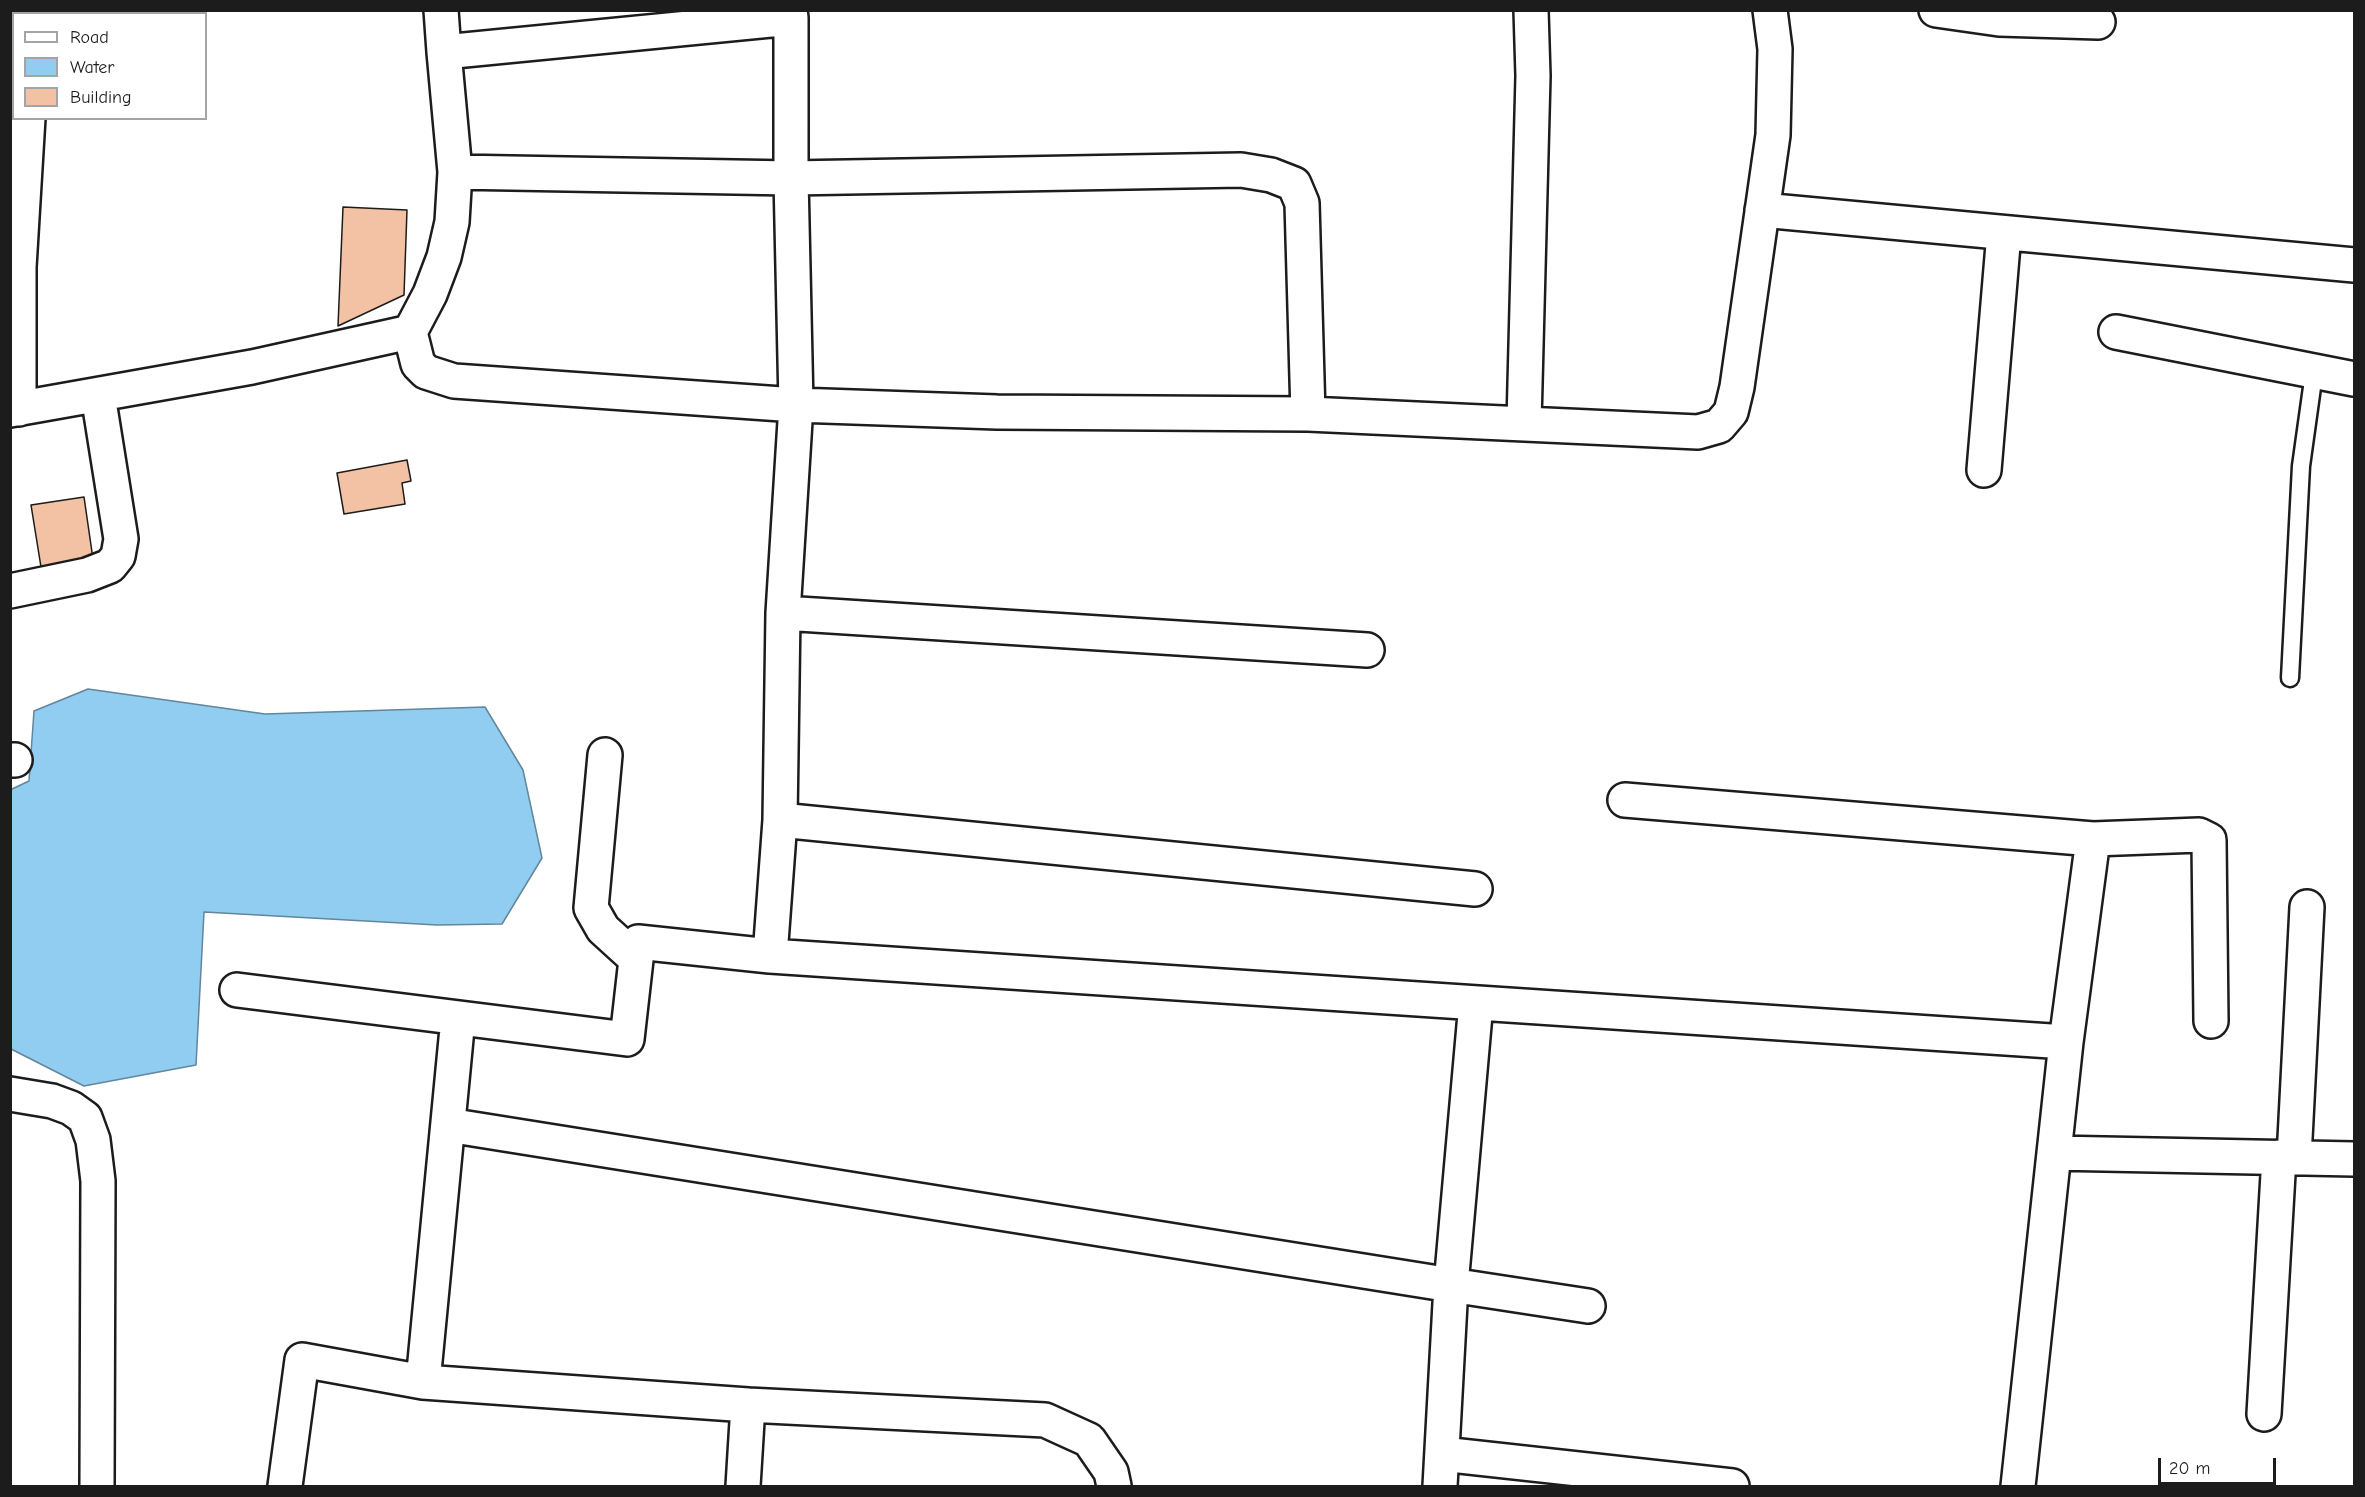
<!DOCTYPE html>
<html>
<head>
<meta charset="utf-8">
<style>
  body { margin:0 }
  #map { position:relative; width:2365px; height:1497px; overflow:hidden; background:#fff; font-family:"Comic Neue",sans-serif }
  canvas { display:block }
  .frame { position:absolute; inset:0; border:12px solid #1c1c1c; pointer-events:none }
  .legend { position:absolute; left:12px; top:12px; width:195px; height:108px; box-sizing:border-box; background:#fff; border:2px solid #a4a4a4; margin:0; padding:8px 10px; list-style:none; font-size:18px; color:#1c1c1c }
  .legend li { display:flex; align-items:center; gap:12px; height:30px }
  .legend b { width:30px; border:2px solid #a4a4a4 }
  .scale { position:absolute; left:2158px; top:1458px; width:118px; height:27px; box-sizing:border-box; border:3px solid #1c1c1c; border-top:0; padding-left:8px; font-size:18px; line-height:21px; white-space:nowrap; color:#1c1c1c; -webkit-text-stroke:4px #fff; paint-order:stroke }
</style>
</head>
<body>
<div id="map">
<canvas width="2365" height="1497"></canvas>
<div class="frame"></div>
<ul class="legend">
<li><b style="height:8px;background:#fff"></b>Road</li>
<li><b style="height:16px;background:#91ccf1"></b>Water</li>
<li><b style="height:16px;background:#f3c1a4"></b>Building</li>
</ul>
<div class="scale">20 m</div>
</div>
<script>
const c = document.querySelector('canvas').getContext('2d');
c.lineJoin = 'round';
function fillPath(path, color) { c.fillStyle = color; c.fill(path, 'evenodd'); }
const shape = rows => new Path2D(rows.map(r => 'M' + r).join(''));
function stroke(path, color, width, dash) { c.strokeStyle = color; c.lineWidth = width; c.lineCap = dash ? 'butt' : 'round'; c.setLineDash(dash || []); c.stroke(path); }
const green = shape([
  [11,11,23,11,23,13,14,14,11,197]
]);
const water = shape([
  [88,689,265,714,485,707,523,770,542,858,502,924,437,925,204,912,196,1065,84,1086,11,1049,10,790,29,781,34,711,88,689]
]);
const building = shape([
  [343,207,407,210,404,295,338,326,343,207],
  [407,460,411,481,402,483,405,504,344,514,337,473,407,460],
  [84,497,93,559,41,567,31,505,84,497]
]);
const service = shape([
  [2290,678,2301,466,2314,373]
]);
const minor = shape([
  [441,10,444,52],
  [1936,10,1999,19,2098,22],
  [35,14,35,10],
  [455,172,791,178,1241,170,1271,175,1294,184,1302,203,1308,414],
  [1762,210,2354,265],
  [410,332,418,364,426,372,454,381,796,405,997,412,1308,414,1698,432,1719,426,1731,412,1737,387,1773,135,1775,49,1770,10],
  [2116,332,2354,379],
  [19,409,19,267,28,118],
  [10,410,252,367,410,332,430,294,444,257,452,222,455,172,444,52,791,18,790,10],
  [1524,422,1533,76,1531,10],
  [1984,470,2004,233],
  [10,591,87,575,110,566,118,556,121,539,98,395],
  [783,613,1367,650],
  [605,755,591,908,603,929,636,959],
  [10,760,15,760],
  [780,820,1475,889],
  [2093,839,2199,835,2209,840,2211,1021],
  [770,956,2066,1042,2093,839,1625,800],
  [237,990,627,1039,638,942,770,956,780,820,783,613,796,405,791,178,791,18],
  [10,1094,52,1101,71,1108,85,1118,93,1140,98,1181,97,1486],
  [448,1125,1451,1285,1476,1003],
  [2054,1153,2354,1159],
  [2294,1158,2307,907],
  [423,1382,748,1405,743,1486],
  [748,1405,1045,1420,1089,1440,1111,1472,1114,1486],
  [2264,1414,2279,1157],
  [1442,1454,1732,1486],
  [285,1486,302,1360,423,1382,458,1018],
  [1440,1486,1451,1285,1588,1306],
  [2018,1486,2066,1042]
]);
fillPath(green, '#bbdd97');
fillPath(water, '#91ccf1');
stroke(water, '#62869c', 1.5);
fillPath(building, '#f3c1a4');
stroke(building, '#1c1c1c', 1.5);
stroke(service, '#1c1c1c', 21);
stroke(minor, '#1c1c1c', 38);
stroke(service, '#fff', 16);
stroke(minor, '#fff', 33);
</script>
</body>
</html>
